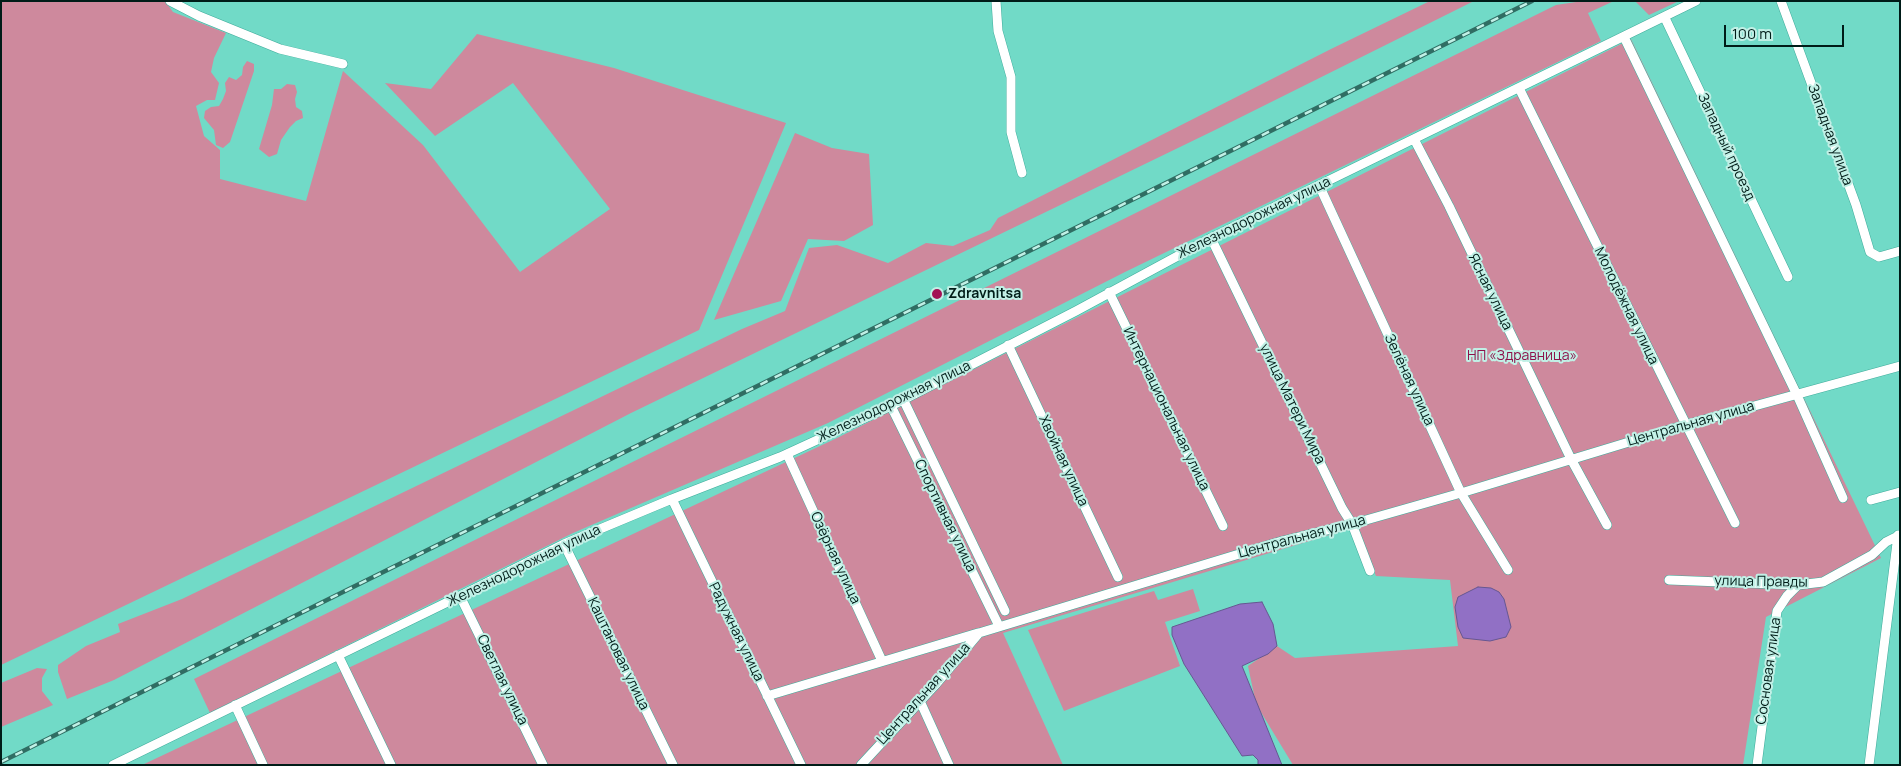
<!DOCTYPE html>
<html>
<head>
<meta charset="utf-8">
<style>
  body { margin:0 }
  #map { position:relative; width:1901px; height:766px; overflow:hidden; background:#71dac7; font-family:Manrope,sans-serif }
  canvas { display:block }
  .frame { position:absolute; inset:0; border:2px solid #001c18; pointer-events:none }
  .scale { position:absolute; left:1724px; top:25px; width:120px; height:22px; box-sizing:border-box; border:2px solid #001c18; border-top:0; padding-left:6px; font-size:15px; line-height:18px; white-space:nowrap; color:#001c18; -webkit-text-stroke:4px #c1f0e6; paint-order:stroke }
</style>
</head>
<body>
<div id="map">
<canvas width="1901" height="766"></canvas>
<div class="frame"></div>
<div class="scale">100 m</div>
</div>
<script>
const c = document.querySelector('canvas').getContext('2d');
c.lineJoin = 'round';
function fillPath(path, color) { c.fillStyle = color; c.fill(path, 'evenodd'); }
const shape = rows => new Path2D(rows.map(r => 'M' + r).join(''));
function stroke(path, color, width, dash) { c.strokeStyle = color; c.lineWidth = width; c.lineCap = dash ? 'butt' : 'round'; c.setLineDash(dash || []); c.stroke(path); }
function label(font, color, halo, rows, align = 'center') {
  c.font = font + ' Manrope,sans-serif'; c.lineWidth = 4; c.setLineDash([]); c.textBaseline = 'middle'; c.strokeStyle = halo; c.fillStyle = color; for (const [text, x, y, turn = 0] of rows) {
    c.save(); c.translate(x, y); c.rotate((+turn || 0) * Math.PI / 180); c.textAlign = isNaN(turn) ? turn : align; if (halo) c.strokeText(text, 0, 0); c.fillText(text, 0, 0); c.restore();
  }
}
const green = shape([
  [1,1,165,1,173,12,226,33,214,58,211,72,219,83,215,100,207,100,196,106,204,136,220,150,220,179,306,201,343,71,423,145,520,272,610,209,513,83,435,136,385,83,431,89,477,34,614,68,786,123,699,330,1,665],
  [1430,1,1474,1,1213,131,631,413,114,680,67,699,58,672,58,665,86,646,120,632,118,624,182,599,742,329,785,311,809,248,837,245,888,263,926,243,953,246,990,230,998,218,1331,49],
  [1583,1,1614,1,1588,13,1601,41,1125,272,828,423,573,533,210,713,194,679,1556,5],
  [1635,1,1679,1,1649,15],
  [1631,39,1881,558,1766,617,1743,765,1293,765,1256,704,1248,666,1277,646,1295,658,1458,646,1450,580,1376,576,1356,527,1003,633,1063,765,142,765,837,438],
  [247,61,254,64,254,71,230,142,223,148,216,145,214,130,204,118,205,111,211,107,219,106,223,99,226,91,225,83,229,77,236,80,242,75,243,67],
  [287,84,295,85,297,92,295,99,296,107,302,111,303,118,296,121,290,127,281,140,277,154,269,157,259,149,272,105,274,89,281,89],
  [795,133,832,148,869,154,873,225,844,241,808,239,781,301,714,320],
  [1193,589,1200,611,1165,622,1180,666,1064,711,1028,630,1154,591,1158,600],
  [37,668,47,669,42,678,42,691,53,705,1,727,1,683]
]);
const water = shape([
  [1478,587,1491,588,1499,592,1504,599,1511,627,1506,637,1490,641,1463,638,1458,627,1455,607,1458,597,1478,587],
  [1262,602,1273,624,1277,646,1268,654,1242,666,1282,765,1258,765,1258,760,1253,755,1242,756,1184,664,1172,635,1172,627,1240,604,1262,602]
]);
const street = shape([
  [170,1,199,16,280,49,343,64],
  [996,1,998,31,1011,77,1011,132,1022,173],
  [1781,1,1856,205,1870,252,1879,257,1900,251],
  [1665,18,1788,277],
  [1624,37,1797,395,1843,498],
  [1519,88,1735,523],
  [1414,139,1449,206,1571,459,1607,525],
  [1319,185,1461,493,1508,570],
  [1211,238,1342,508,1352,524,1370,571],
  [1109,292,1223,526],
  [1008,345,1118,577],
  [903,399,1005,611],
  [891,406,999,626],
  [787,454,882,661],
  [672,499,801,765],
  [1871,500,1900,492],
  [564,544,673,765],
  [1669,580,1798,585,1823,582,1872,555,1886,542,1900,535],
  [460,596,543,765],
  [338,655,391,765],
  [767,696,978,633],
  [920,701,949,765],
  [235,705,263,765],
  [113,765,460,596,564,544,672,499,780,457,891,406,1076,311,1211,238,1696,1],
  [861,765,936,684,979,633,1282,541,1352,524,1461,493,1685,425,1900,366],
  [1757,765,1777,611,1787,596,1798,585],
  [1869,765,1898,535]
]);
const rail = shape([
  [1,762,1532,1]
]);
const markers = [
  [937,294,6,"#a31255"]
];
const streetNames = [
  ["Западная улица",1830,135,70],
  ["Западный проезд",1726,147,65],
  ["Железнодорожная улица",1254,218,-26],
  ["Ясная улица",1490,292,64],
  ["Молодёжная улица",1626,306,64],
  ["Зелёная улица",1409,380,65],
  ["Железнодорожная улица",894,402,-26],
  ["улица Матери Мира",1292,404,64],
  ["Интернациональная улица",1166,409,64],
  ["Центральная улица",1691,424,-16],
  ["Хвойная улица",1063,461,65],
  ["Спортивная улица",945,516,64],
  ["Центральная улица",1302,537,-15],
  ["Озёрная улица",835,558,65],
  ["Железнодорожная улица",524,566,-26],
  ["улица Правды",1761,582,1],
  ["Радужная улица",736,632,64],
  ["Каштановая улица",618,654,64],
  ["Сосновая улица",1769,671,-82],
  ["Светлая улица",502,680,64],
  ["Центральная улица",924,694,-48]
];
const poiNames = [
  ["Zdravnitsa",948,294]
];
const parkNames = [
  ["НП «Здравница»",1522,356]
];
fillPath(green, '#ce899d');
fillPath(water, '#9170c5');
stroke(water, '#665791', 1);
stroke(street, '#3fac9b', 10);
stroke(street, '#fff', 9);
stroke(rail, '#306d63', 4.5);
stroke(rail, '#c1f0e6', 2.5, [8]);
for (const [x, y, r, color] of markers) { const dot = new Path2D(); dot.arc(x, y, r, 0, 2 * Math.PI); c.fillStyle = color; c.fill(dot); stroke(dot, '#c1f0e6', 2); }
label('14px', '#001c18', '#c1f0e6', streetNames);
label('bold 14px', '#001c18', '#c1f0e6', poiNames, 'left');
label('14px', '#8e124a', '#c1f0e6', parkNames);
</script>
</body>
</html>
